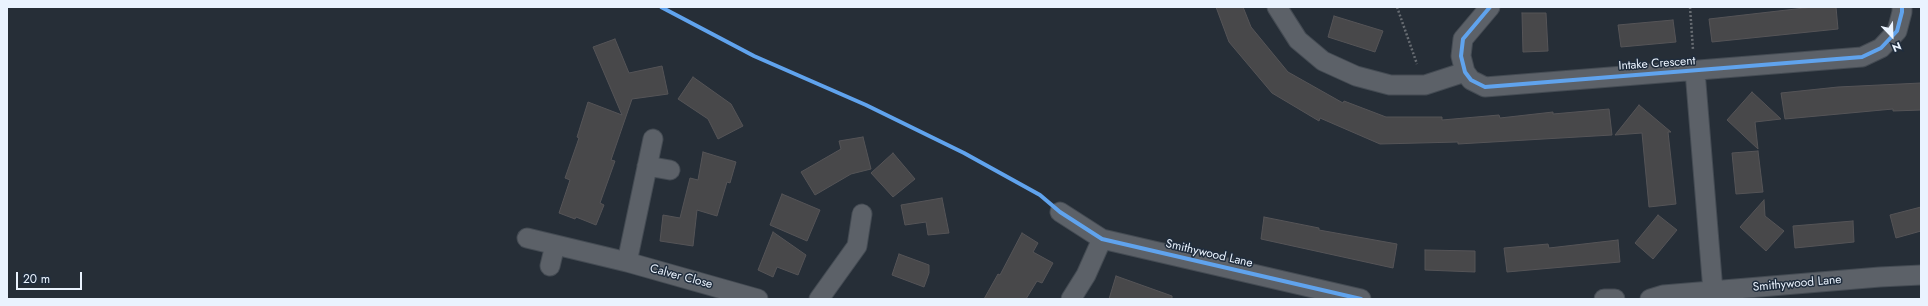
<!DOCTYPE html>
<html>
<head>
<meta charset="utf-8">
<style>
  body { margin:0 }
  #map { position:relative; width:1928px; height:306px; overflow:hidden; background:#262e37; font-family:Jost,sans-serif }
  canvas { display:block }
  .frame { position:absolute; inset:0; border:8px solid #eaf3fe; pointer-events:none }
  .north { position:absolute; left:1872px; top:16px; width:40px; height:40px; -webkit-text-stroke:3px #202d3d; paint-order:stroke; rotate:157deg; font-size:11px; font-weight:700; line-height:16px; text-align:center; color:#eaf3fe }
  .north::after { content:''; display:block; margin:auto; width:14px; height:18px; background:#eaf3fe; clip-path:polygon(50% 0,100% 100%,50% 72%,0 100%) }
  .scale { position:absolute; left:16px; top:272px; width:66px; height:18px; box-sizing:border-box; border:2px solid #eaf3fe; border-top:0; padding-left:5px; font-size:12px; line-height:14px; white-space:nowrap; color:#eaf3fe; -webkit-text-stroke:3px #202d3d; paint-order:stroke }
</style>
</head>
<body>
<div id="map">
<canvas width="1928" height="306"></canvas>
<div class="frame"></div>
<div class="north">N</div>
<div class="scale">20 m</div>
</div>
<script>
const c = document.querySelector('canvas').getContext('2d');
c.lineJoin = 'round';
function fillPath(path, color) { c.fillStyle = color; c.fill(path, 'evenodd'); }
const shape = rows => new Path2D(rows.map(r => 'M' + r).join(''));
function stroke(path, color, width, dash) { c.strokeStyle = color; c.lineWidth = width; c.lineCap = dash ? 'butt' : 'round'; c.setLineDash(dash || []); c.stroke(path); }
function label(font, color, halo, rows, align = 'center') {
  c.font = font + ' Jost,sans-serif'; c.lineWidth = 3; c.setLineDash([]); c.textBaseline = 'middle'; c.strokeStyle = halo; c.fillStyle = color; for (const [text, x, y, turn = 0] of rows) {
    c.save(); c.translate(x, y); c.rotate((+turn || 0) * Math.PI / 180); c.textAlign = isNaN(turn) ? turn : align; if (halo) c.strokeText(text, 0, 0); c.fillText(text, 0, 0); c.restore();
  }
}
const building = shape([
  [1216,7,1243,7,1251,27,1288,72,1343,103,1344,101,1386,117,1442,117,1442,120,1499,115,1500,118,1553,112,1553,114,1609,109,1612,135,1458,144,1458,142,1380,144,1320,118,1319,121,1272,93,1229,42,1216,7],
  [1813,7,1836,7,1838,29,1712,42,1709,19,1813,7],
  [1522,13,1546,13,1548,51,1523,52,1522,13],
  [1334,16,1383,31,1375,52,1328,37,1334,16],
  [1673,20,1676,42,1621,47,1618,25,1673,20],
  [615,39,629,73,662,66,668,94,632,99,611,160,615,161,600,203,604,205,596,225,576,217,575,219,559,213,570,180,565,178,579,138,577,137,588,102,622,115,593,47,615,39],
  [693,77,731,104,743,126,718,139,708,119,678,99,693,77],
  [1921,83,1921,110,1893,111,1893,109,1785,119,1781,93,1838,87,1921,83],
  [1752,92,1781,119,1755,122,1758,149,1727,120,1752,92],
  [1639,105,1671,132,1668,132,1676,204,1649,207,1642,133,1615,135,1639,105],
  [863,137,871,169,851,174,815,195,801,172,841,149,839,141,863,137],
  [1758,151,1763,192,1736,194,1732,153,1758,151],
  [703,152,736,162,730,183,727,182,717,216,697,210,693,246,660,241,663,215,680,218,690,178,698,180,703,152],
  [893,153,915,179,893,197,871,173,893,153],
  [782,194,820,210,807,241,770,225,782,194],
  [942,198,949,233,928,235,926,222,905,225,901,205,942,198],
  [1764,200,1765,216,1784,231,1766,251,1740,227,1764,200],
  [1921,207,1921,231,1896,238,1890,215,1921,207],
  [1658,215,1677,230,1653,259,1635,243,1658,215],
  [1264,217,1319,228,1319,230,1397,244,1393,268,1261,239,1264,217],
  [1853,221,1854,242,1795,248,1793,226,1853,221],
  [773,232,806,255,798,275,777,267,773,277,758,270,773,232],
  [1022,233,1038,243,1033,252,1053,263,1042,283,1037,281,1026,299,984,299,998,274,1000,275,1022,233],
  [1618,240,1620,262,1507,272,1504,248,1548,244,1549,248,1618,240],
  [1425,250,1475,251,1475,272,1425,270,1425,250],
  [899,254,929,265,929,273,924,287,892,275,899,254],
  [1116,276,1172,296,1172,299,1109,299,1116,276]
]);
const path = shape([
  [1397,7,1417,64],
  [1690,7,1693,50]
]);
const minor = shape([
  [1277,7,1298,40,1323,61,1356,76,1390,85,1425,85,1465,72],
  [1490,7,1463,39,1461,56,1465,72,1471,80,1485,87,1862,57,1881,48,1897,31,1902,12,1902,7],
  [1695,71,1713,291],
  [647,166,670,170],
  [1060,212,1102,239,1361,299],
  [527,238,627,262,758,299],
  [627,262,653,139],
  [550,266,555,245],
  [819,299,857,246,862,214],
  [1071,299,1086,275,1102,239],
  [1604,299,1615,299],
  [1650,299,1663,295,1880,277,1921,275]
]);
const cycleway = shape([
  [661,7,754,56,866,105,964,153,1040,195,1060,212,1102,239,1361,299],
  [1490,7,1463,39,1461,56,1465,72,1471,80,1485,87,1862,57,1881,48,1897,31,1902,12,1902,7]
]);
const streetNames = [
  ["Intake Crescent",1657,64,-4],
  ["Smithywood Lane",1209,254,13],
  ["Calver Close",681,277,15],
  ["Smithywood Lane",1797,284,-5]
];
fillPath(building, '#48484a');
stroke(building, '#555457', 1);
stroke(minor, '#444b53', 21);
stroke(path, '#676c72', 2.5, [2, 2]);
stroke(minor, '#5c6168', 19);
stroke(cycleway, '#60a3ed', 4);
label('12px', '#eaf3fe', '#202d3d', streetNames);
</script>
</body>
</html>
